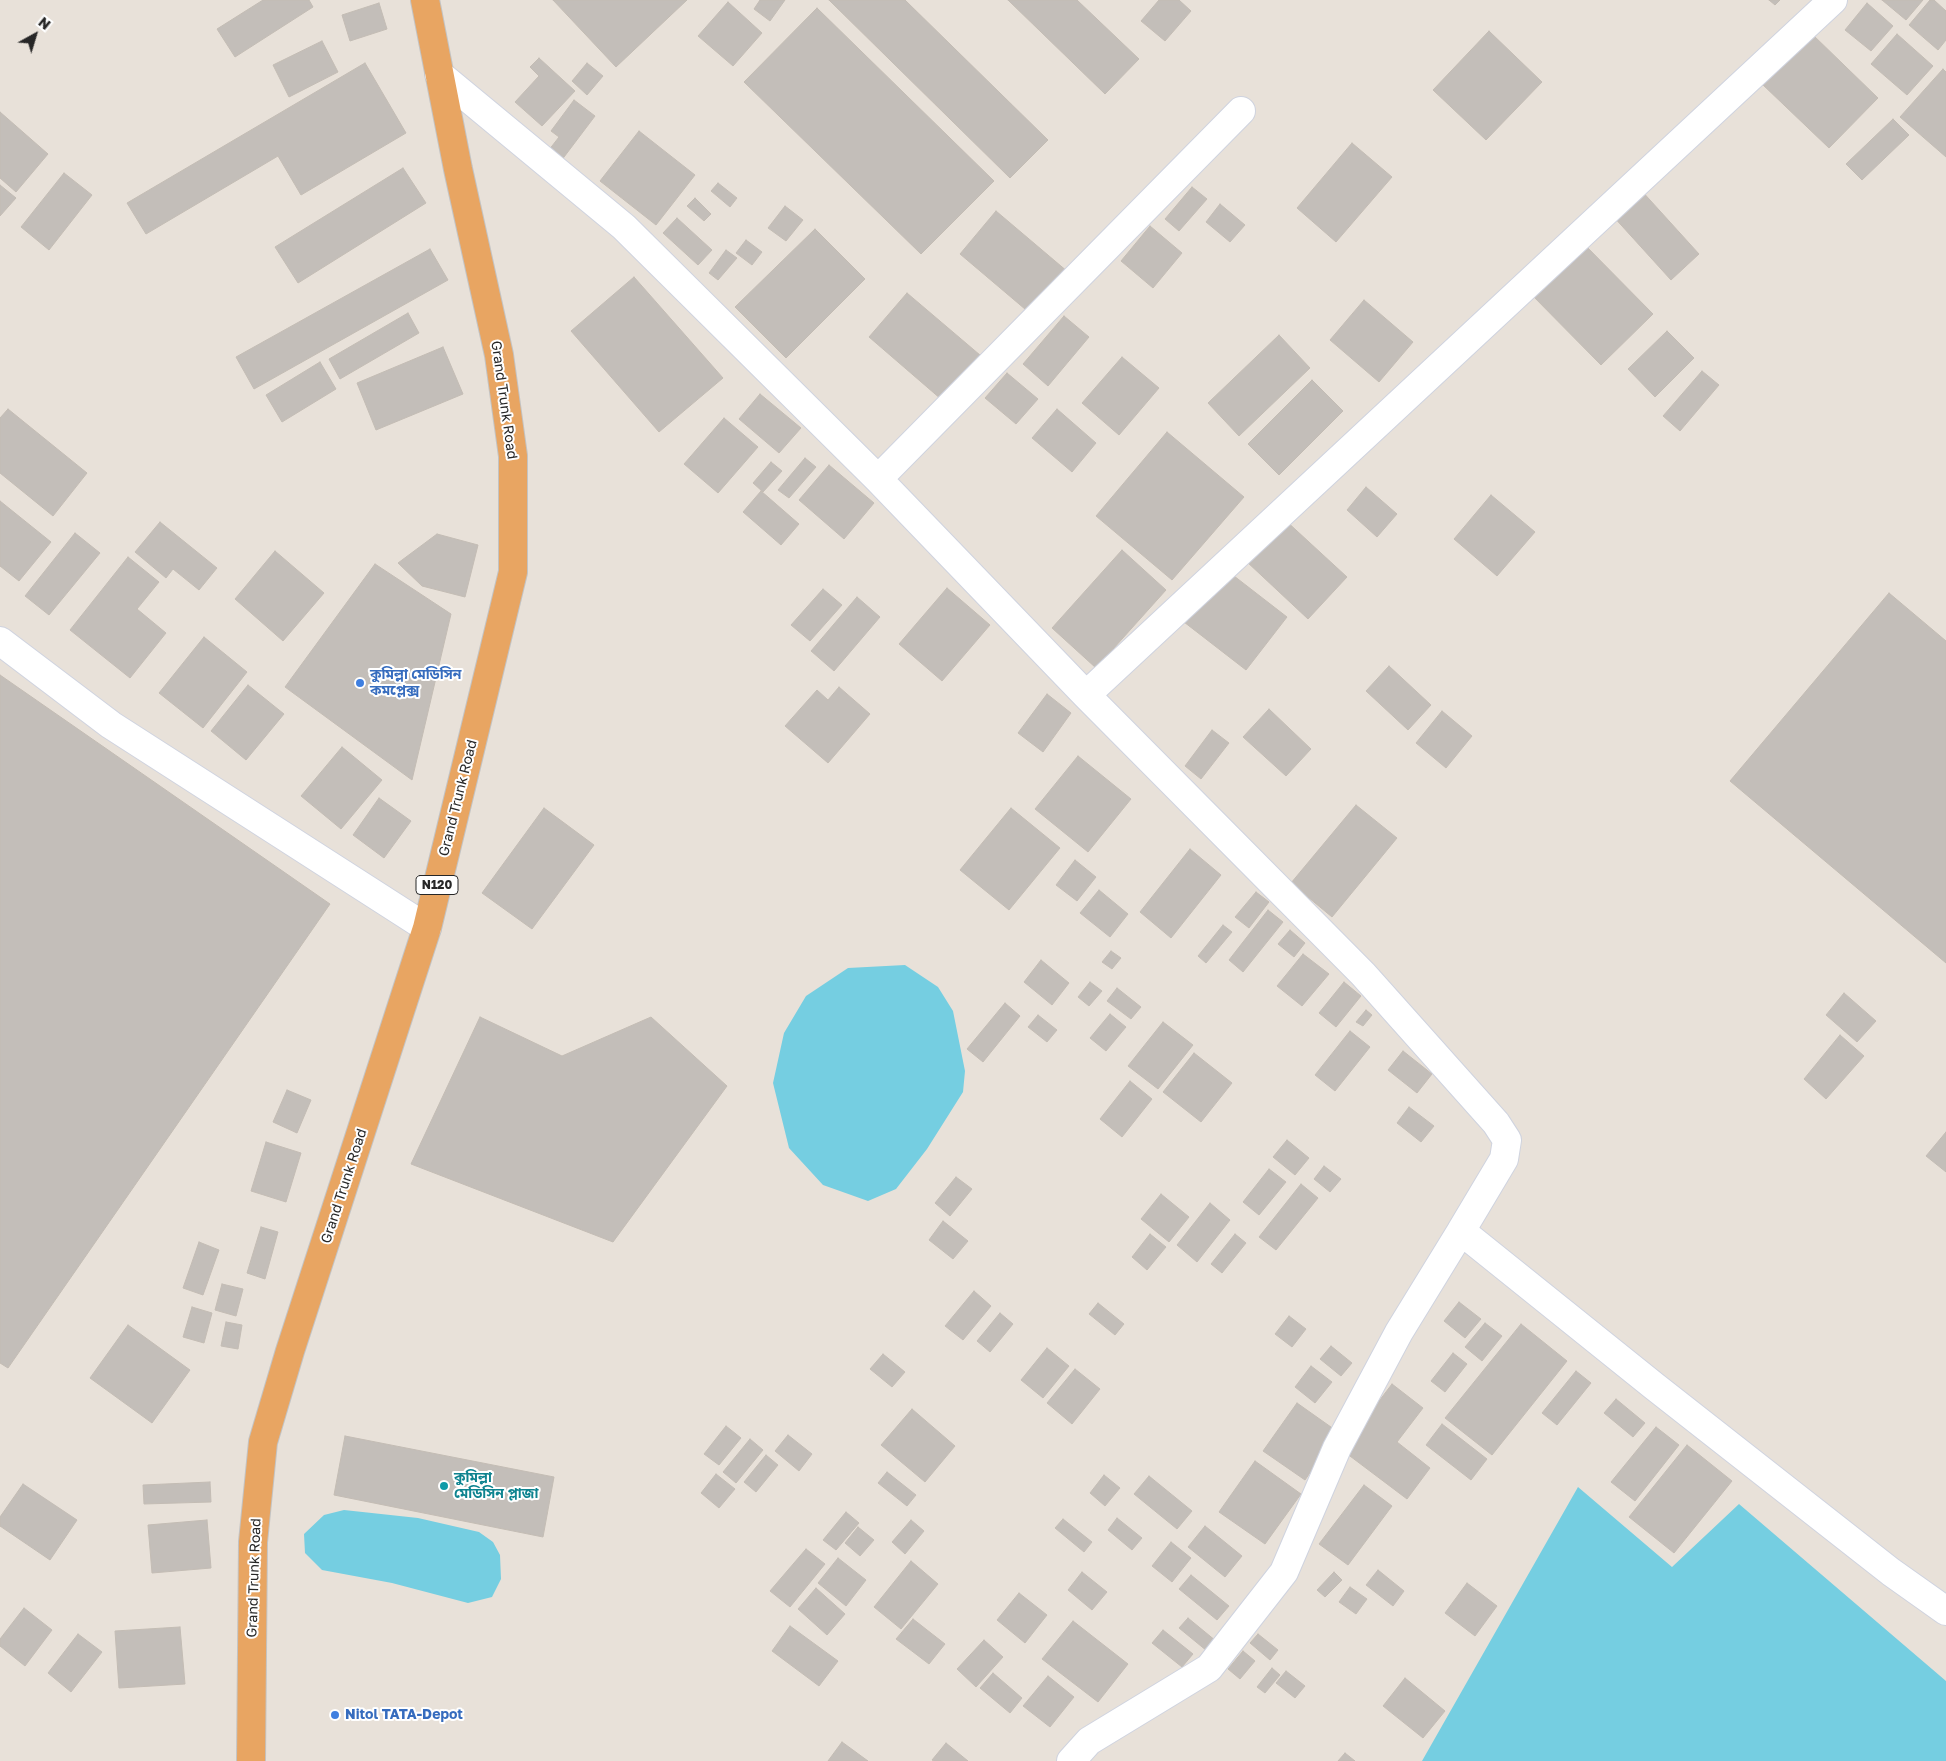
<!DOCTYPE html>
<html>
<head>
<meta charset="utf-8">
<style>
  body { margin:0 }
  #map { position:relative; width:1946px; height:1761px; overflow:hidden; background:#e8e1d9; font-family:"Golos Text",sans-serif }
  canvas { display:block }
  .north { position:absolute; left:10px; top:10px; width:50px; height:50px; -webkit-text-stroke:4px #fff; paint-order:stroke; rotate:39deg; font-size:14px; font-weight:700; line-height:20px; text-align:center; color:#272727 }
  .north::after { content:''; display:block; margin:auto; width:18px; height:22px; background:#272727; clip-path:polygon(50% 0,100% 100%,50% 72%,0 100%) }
</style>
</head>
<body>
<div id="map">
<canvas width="1946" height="1761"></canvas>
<div class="north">N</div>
</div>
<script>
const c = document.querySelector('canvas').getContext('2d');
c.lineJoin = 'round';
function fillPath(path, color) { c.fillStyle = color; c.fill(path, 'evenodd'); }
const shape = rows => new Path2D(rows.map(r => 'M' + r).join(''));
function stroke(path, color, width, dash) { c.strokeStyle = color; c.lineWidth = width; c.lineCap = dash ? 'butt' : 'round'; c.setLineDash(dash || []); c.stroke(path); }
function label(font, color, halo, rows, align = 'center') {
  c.font = font + ' "Golos Text","Noto Sans Bengali",sans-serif'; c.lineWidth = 4; c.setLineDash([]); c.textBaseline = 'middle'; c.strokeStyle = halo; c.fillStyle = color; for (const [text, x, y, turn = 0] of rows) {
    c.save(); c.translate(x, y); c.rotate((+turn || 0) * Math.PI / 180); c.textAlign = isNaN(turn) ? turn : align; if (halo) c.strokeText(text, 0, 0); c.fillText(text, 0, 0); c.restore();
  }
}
const water = shape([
  [905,965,938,987,953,1011,965,1071,963,1092,927,1149,896,1189,868,1201,823,1185,789,1148,773,1083,784,1033,806,996,848,968],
  [1578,1487,1672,1567,1739,1504,1946,1681,1946,1761,1422,1761],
  [344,1510,418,1518,479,1532,493,1542,500,1555,501,1579,492,1597,468,1603,392,1583,322,1570,305,1553,304,1534,324,1515]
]);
const building = shape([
  [263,0,309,0,313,7,235,57,217,29,263,0],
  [553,0,687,0,616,67,553,0],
  [760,0,785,0,770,21,754,9,760,0],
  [829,0,905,0,1048,140,1010,178,829,0],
  [1008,0,1077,0,1139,59,1105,94,1008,0],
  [1159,0,1179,0,1191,11,1165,41,1141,21,1159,0],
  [1769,0,1780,0,1775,5,1769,0],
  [1882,0,1923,0,1906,20,1882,0],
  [1930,0,1934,0,1946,11,1946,40,1938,50,1909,25,1930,0],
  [728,2,762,33,733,66,698,36,728,2],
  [379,3,387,29,350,41,342,15,379,3],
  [1867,3,1893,26,1871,51,1845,30,1867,3],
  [817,8,994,181,921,254,744,82,817,8],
  [1489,31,1542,82,1486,140,1433,90,1489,31],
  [1812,34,1878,98,1829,148,1762,84,1812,34],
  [1897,34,1933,66,1907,95,1871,64,1897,34],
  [322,41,338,72,289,97,273,65,322,41],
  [539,58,575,91,542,126,515,102,539,76,530,67,539,58],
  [365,63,406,133,301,195,278,156,146,234,127,203,365,63],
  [587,63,603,76,587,95,572,81,587,63],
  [1943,69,1946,72,1946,157,1900,117,1943,69],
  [574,100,595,116,558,165,545,155,559,137,551,131,574,100],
  [0,112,48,154,16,192,0,178,0,112],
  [1893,119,1909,135,1862,180,1846,164,1893,119],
  [639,131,695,175,656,225,600,181,639,131],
  [1352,143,1392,177,1336,242,1297,208,1352,143],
  [403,168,426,203,298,283,275,247,403,168],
  [64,173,92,195,49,250,21,227,64,173],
  [718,183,737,198,730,207,711,191,718,183],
  [0,185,16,198,0,216,0,185],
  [1192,187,1207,199,1179,231,1165,219,1192,187],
  [1640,189,1699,254,1671,280,1612,215,1640,189],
  [695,198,711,214,704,221,687,206,695,198],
  [1220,204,1245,225,1230,242,1206,222,1220,204],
  [785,206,803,220,786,241,768,228,785,206],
  [996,211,1068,272,1032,315,960,254,996,211],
  [677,218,712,250,698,265,663,233,677,218],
  [1150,226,1182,253,1153,288,1121,261,1150,226],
  [815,229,865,279,786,358,735,307,815,229],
  [746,240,762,252,752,265,736,253,746,240],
  [1581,241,1653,314,1601,365,1529,292,1581,241],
  [430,249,448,280,254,389,236,357,430,249],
  [726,250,737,258,718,280,709,273,726,250],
  [634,277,723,378,659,432,571,331,634,277],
  [907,293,987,361,949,406,869,337,907,293],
  [1364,300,1413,342,1379,382,1330,340,1364,300],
  [408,313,419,333,340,379,329,359,408,313],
  [1064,316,1089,337,1048,386,1023,364,1064,316],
  [1667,331,1694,358,1655,397,1628,369,1667,331],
  [1279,335,1310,368,1239,436,1208,403,1279,335],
  [443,347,463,394,376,430,357,383,443,347],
  [1122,357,1159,388,1119,435,1082,403,1122,357],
  [320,362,336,389,282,422,266,395,320,362],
  [1702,371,1719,385,1680,431,1663,416,1702,371],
  [1007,373,1038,399,1016,424,985,398,1007,373],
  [1312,380,1343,411,1279,475,1248,444,1312,380],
  [760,394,801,428,779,453,739,419,760,394],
  [8,409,87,473,53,516,0,473,0,418,8,409],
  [1057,409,1096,443,1072,472,1032,438,1057,409],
  [724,418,758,447,718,493,684,464,724,418],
  [1167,432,1244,497,1172,580,1096,516,1167,432],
  [805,458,816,467,789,498,778,490,805,458],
  [771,462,782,471,763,492,753,483,771,462],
  [829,465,874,503,844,539,799,500,829,465],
  [1366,487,1397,514,1377,537,1347,510,1366,487],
  [761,491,799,524,781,545,743,512,761,491],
  [1491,495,1535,532,1497,576,1454,539,1491,495],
  [0,501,51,542,19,581,0,566,0,501],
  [1284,519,1347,577,1308,619,1246,561,1284,519],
  [160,522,217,568,199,590,173,569,166,578,135,552,160,522],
  [75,533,100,553,49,615,25,596,75,533],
  [437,534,478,545,465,597,422,586,398,563,437,534],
  [1122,550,1166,590,1096,668,1052,628,1122,550],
  [275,551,324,593,283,641,235,599,275,551],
  [128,557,159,582,137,609,166,633,130,678,70,630,128,557],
  [375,564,451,614,412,780,285,687,375,564],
  [1225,569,1287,617,1246,670,1184,622,1225,569],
  [947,588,990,625,942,681,899,644,947,588],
  [823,589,842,605,810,641,791,625,823,589],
  [1889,593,1946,641,1946,963,1730,781,1889,593],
  [857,597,880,617,834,671,811,651,857,597],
  [204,637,247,672,203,728,159,693,204,637],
  [1389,666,1431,705,1408,730,1366,691,1389,666],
  [0,675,330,904,8,1368,0,1363,0,675],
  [248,685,284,714,246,760,211,731,248,685],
  [839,687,870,714,828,763,785,726,817,690,828,700,839,687],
  [1047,694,1071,713,1043,752,1018,733,1047,694],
  [1269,709,1311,749,1286,776,1243,737,1269,709],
  [1442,711,1472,736,1446,768,1416,743,1442,711],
  [1212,730,1229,743,1201,779,1185,766,1212,730],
  [342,747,382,780,341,829,301,796,342,747],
  [1078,756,1131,799,1088,852,1035,809,1078,756],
  [379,798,411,821,384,858,353,835,379,798],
  [1356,805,1397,838,1332,917,1291,883,1356,805],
  [544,808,594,845,532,929,482,893,544,808],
  [1011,808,1060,848,1009,910,960,870,1011,808],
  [1190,849,1221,875,1171,938,1140,912,1190,849],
  [1075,860,1096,877,1077,901,1056,885,1075,860],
  [1099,890,1128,914,1110,937,1080,913,1099,890],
  [1256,892,1269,902,1249,928,1235,917,1256,892],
  [1268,910,1283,922,1243,972,1229,960,1268,910],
  [1223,925,1232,932,1206,963,1198,956,1223,925],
  [1290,930,1305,943,1294,957,1278,944,1290,930],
  [1111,951,1121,958,1112,969,1102,962,1111,951],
  [1303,954,1329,974,1302,1006,1277,986,1303,954],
  [1041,960,1069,983,1052,1005,1024,982,1041,960],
  [1090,982,1102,991,1089,1006,1078,997,1090,982],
  [1344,982,1361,996,1336,1027,1319,1013,1344,982],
  [1117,988,1141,1007,1131,1019,1107,1001,1117,988],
  [1844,993,1876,1021,1857,1042,1826,1015,1844,993],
  [1005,1003,1020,1016,983,1062,967,1049,1005,1003],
  [1366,1010,1372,1015,1363,1026,1356,1022,1366,1010],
  [1110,1014,1126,1027,1106,1051,1090,1038,1110,1014],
  [1038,1015,1057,1030,1047,1042,1028,1027,1038,1015],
  [480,1017,562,1056,651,1017,727,1086,613,1242,411,1164,480,1017],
  [1163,1022,1193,1045,1158,1089,1128,1066,1163,1022],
  [1350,1031,1370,1047,1335,1091,1315,1075,1350,1031],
  [1840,1035,1864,1056,1826,1099,1804,1079,1840,1035],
  [1403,1051,1432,1074,1417,1093,1388,1070,1403,1051],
  [1194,1053,1232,1083,1201,1122,1163,1092,1194,1053],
  [1130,1081,1152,1099,1122,1137,1100,1119,1130,1081],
  [287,1090,311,1100,297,1133,273,1122,287,1090],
  [1409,1107,1434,1126,1421,1142,1397,1123,1409,1107],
  [1946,1132,1946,1172,1926,1156,1946,1132],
  [1287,1140,1309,1158,1295,1175,1273,1157,1287,1140],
  [266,1142,301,1153,286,1202,251,1191,266,1142],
  [1324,1166,1341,1179,1330,1192,1314,1179,1324,1166],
  [1269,1169,1286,1182,1259,1215,1243,1202,1269,1169],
  [956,1177,972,1189,950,1216,935,1203,956,1177],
  [1301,1184,1318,1198,1276,1250,1259,1237,1301,1184],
  [1161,1194,1189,1217,1169,1242,1141,1219,1161,1194],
  [1210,1203,1230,1220,1197,1262,1177,1245,1210,1203],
  [943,1221,968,1241,953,1259,929,1240,943,1221],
  [261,1227,278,1232,265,1279,247,1273,261,1227],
  [1150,1234,1166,1247,1147,1270,1132,1257,1150,1234],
  [1235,1234,1246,1243,1222,1273,1211,1264,1235,1234],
  [199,1242,219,1250,203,1295,183,1288,199,1242],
  [222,1284,243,1289,236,1316,215,1310,222,1284],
  [974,1291,991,1306,963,1340,945,1326,974,1291],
  [1459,1302,1481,1319,1465,1338,1444,1321,1459,1302],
  [1098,1303,1124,1324,1115,1335,1089,1314,1098,1303],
  [192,1307,212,1313,204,1343,183,1337,192,1307],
  [1000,1313,1013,1324,990,1352,977,1341,1000,1313],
  [1289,1316,1306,1329,1292,1347,1275,1334,1289,1316],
  [226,1322,242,1325,238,1349,221,1346,226,1322],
  [1485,1323,1502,1336,1482,1361,1465,1347,1485,1323],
  [1521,1324,1567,1361,1492,1455,1445,1418,1521,1324],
  [128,1325,190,1370,152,1423,90,1378,128,1325],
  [1331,1346,1352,1363,1341,1376,1320,1359,1331,1346],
  [1047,1348,1069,1366,1043,1398,1021,1380,1047,1348],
  [1453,1353,1467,1364,1445,1392,1431,1381,1453,1353],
  [883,1354,905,1372,892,1387,870,1369,883,1354],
  [1311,1366,1332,1382,1315,1403,1295,1387,1311,1366],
  [1075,1369,1100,1389,1072,1424,1047,1403,1075,1369],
  [1576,1371,1591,1383,1557,1425,1542,1413,1576,1371],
  [1392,1384,1423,1408,1397,1442,1430,1468,1407,1499,1342,1450,1392,1384],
  [1616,1399,1645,1423,1633,1437,1604,1413,1616,1399],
  [1297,1403,1338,1432,1305,1480,1263,1451,1297,1403],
  [912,1409,955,1446,925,1482,881,1445,912,1409],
  [1442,1424,1487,1459,1471,1480,1426,1445,1442,1424],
  [726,1426,741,1438,719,1465,704,1454,726,1426],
  [1656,1427,1679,1445,1635,1501,1611,1482,1656,1427],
  [788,1435,812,1454,799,1471,775,1451,788,1435],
  [345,1436,554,1477,543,1537,334,1495,345,1436],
  [750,1439,763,1450,736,1483,723,1472,750,1439],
  [1687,1445,1732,1481,1674,1553,1629,1517,1687,1445],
  [766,1455,778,1465,756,1492,744,1482,766,1455],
  [1255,1461,1301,1494,1265,1544,1219,1512,1255,1461],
  [887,1472,916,1495,907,1506,878,1483,887,1472],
  [716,1474,735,1489,719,1508,701,1493,716,1474],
  [1104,1475,1120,1488,1105,1506,1090,1493,1104,1475],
  [1149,1476,1192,1511,1177,1529,1134,1494,1149,1476],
  [210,1482,211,1502,144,1504,143,1485,210,1482],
  [23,1484,77,1520,50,1560,0,1526,0,1517,23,1484],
  [1364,1485,1392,1506,1348,1565,1319,1544,1364,1485],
  [846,1512,859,1523,836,1550,823,1540,846,1512],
  [1117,1518,1142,1538,1132,1550,1108,1530,1117,1518],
  [1063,1519,1092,1542,1084,1552,1055,1528,1063,1519],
  [207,1520,211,1568,152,1573,148,1525,207,1520],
  [911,1520,924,1531,905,1554,892,1542,911,1520],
  [1205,1526,1242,1556,1225,1577,1188,1547,1205,1526],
  [858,1527,874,1540,860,1556,845,1543,858,1527],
  [1171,1542,1191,1558,1172,1582,1152,1566,1171,1542],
  [806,1549,825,1564,790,1607,770,1591,806,1549],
  [838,1558,866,1580,846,1606,818,1583,838,1558],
  [911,1561,938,1584,901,1629,874,1607,911,1561],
  [1378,1570,1404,1591,1393,1606,1366,1585,1378,1570],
  [1082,1572,1107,1592,1092,1610,1068,1590,1082,1572],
  [1334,1572,1342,1580,1325,1597,1317,1590,1334,1572],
  [1191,1575,1229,1606,1217,1620,1179,1589,1191,1575],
  [1467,1583,1497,1606,1475,1636,1445,1613,1467,1583],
  [1350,1587,1367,1599,1356,1614,1339,1602,1350,1587],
  [816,1588,845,1614,827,1635,798,1609,816,1588],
  [1019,1593,1047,1615,1025,1643,997,1620,1019,1593],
  [24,1608,52,1630,25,1666,0,1646,0,1639,24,1608],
  [1188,1618,1216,1641,1207,1651,1179,1628,1188,1618],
  [913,1619,945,1644,929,1664,896,1639,913,1619],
  [1073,1621,1128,1664,1098,1702,1042,1659,1073,1621],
  [790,1626,838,1661,819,1686,772,1651,790,1626],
  [180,1627,185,1684,119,1688,115,1631,180,1627],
  [1163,1630,1193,1654,1182,1667,1152,1643,1163,1630],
  [78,1634,102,1652,71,1692,48,1673,78,1634],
  [1258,1634,1278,1650,1270,1660,1250,1643,1258,1634],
  [984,1640,1003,1657,976,1687,957,1669,984,1640],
  [1243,1651,1255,1661,1240,1679,1228,1669,1243,1651],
  [1272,1668,1280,1675,1265,1693,1257,1687,1272,1668],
  [1286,1671,1305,1686,1295,1698,1276,1683,1286,1671],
  [993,1673,1022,1698,1010,1713,980,1688,993,1673],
  [1048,1676,1074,1697,1050,1727,1023,1706,1048,1676],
  [1405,1678,1445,1711,1423,1738,1383,1706,1405,1678],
  [842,1742,868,1761,828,1761,842,1742],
  [946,1743,968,1761,934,1761,932,1760,946,1743],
  [1345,1753,1355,1761,1338,1761,1345,1753]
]);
const minor = shape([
  [439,74,624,227,878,479,1086,695,1363,974,1496,1123,1507,1140,1504,1159,1461,1231,1654,1386,1891,1572,1946,1611],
  [878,479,1241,111],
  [0,641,111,725,427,928],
  [1086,695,1833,0],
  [1071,1761,1089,1741,1209,1668,1284,1572,1337,1448,1399,1332,1461,1231]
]);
const trunk = shape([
  [251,1761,253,1542,263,1442,290,1351,427,928,513,572,513,456,499,355,458,169,425,0]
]);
const markers = [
  [360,683,5,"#3f7fe0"],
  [444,1486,5,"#0f9aa8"],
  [335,1715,5,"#3f7fe0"]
];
const shields = [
  [437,885,42]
];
const shieldNames = [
  ["N120",437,885]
];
const streetNames = [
  ["Grand Trunk Road",504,400,82],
  ["Grand Trunk Road",458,798,-76],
  ["Grand Trunk Road",344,1186,-72],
  ["Grand Trunk Road",254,1578,-88]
];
const shopNames = [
  ["কুমিল্লা মেডিসিন",370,675],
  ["কমপ্লেক্স",370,691],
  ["Nitol TATA-Depot",345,1715]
];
const cultureNames = [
  ["কুমিল্লা",454,1478],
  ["মেডিসিন প্লাজা",454,1494]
];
fillPath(water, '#75cee1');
fillPath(building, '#c3beb9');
stroke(building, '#c3bcb4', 1);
stroke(minor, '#cfd3df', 30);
stroke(trunk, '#c3c3c3', 30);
stroke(minor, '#fff', 28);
stroke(trunk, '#e8a562', 28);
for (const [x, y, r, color] of markers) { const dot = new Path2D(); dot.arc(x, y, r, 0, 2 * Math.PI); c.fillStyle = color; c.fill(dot); stroke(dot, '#fff', 2); }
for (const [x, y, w] of shields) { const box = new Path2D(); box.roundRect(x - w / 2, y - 9.5, w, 19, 4); c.fillStyle = '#fff'; c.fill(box); stroke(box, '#272727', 1); }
label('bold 12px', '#272727', null, shieldNames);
label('14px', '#272727', '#fff', streetNames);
label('bold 14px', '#366cbe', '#fff', shopNames, 'left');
label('bold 14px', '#0d838f', '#fff', cultureNames, 'left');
</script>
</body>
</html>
